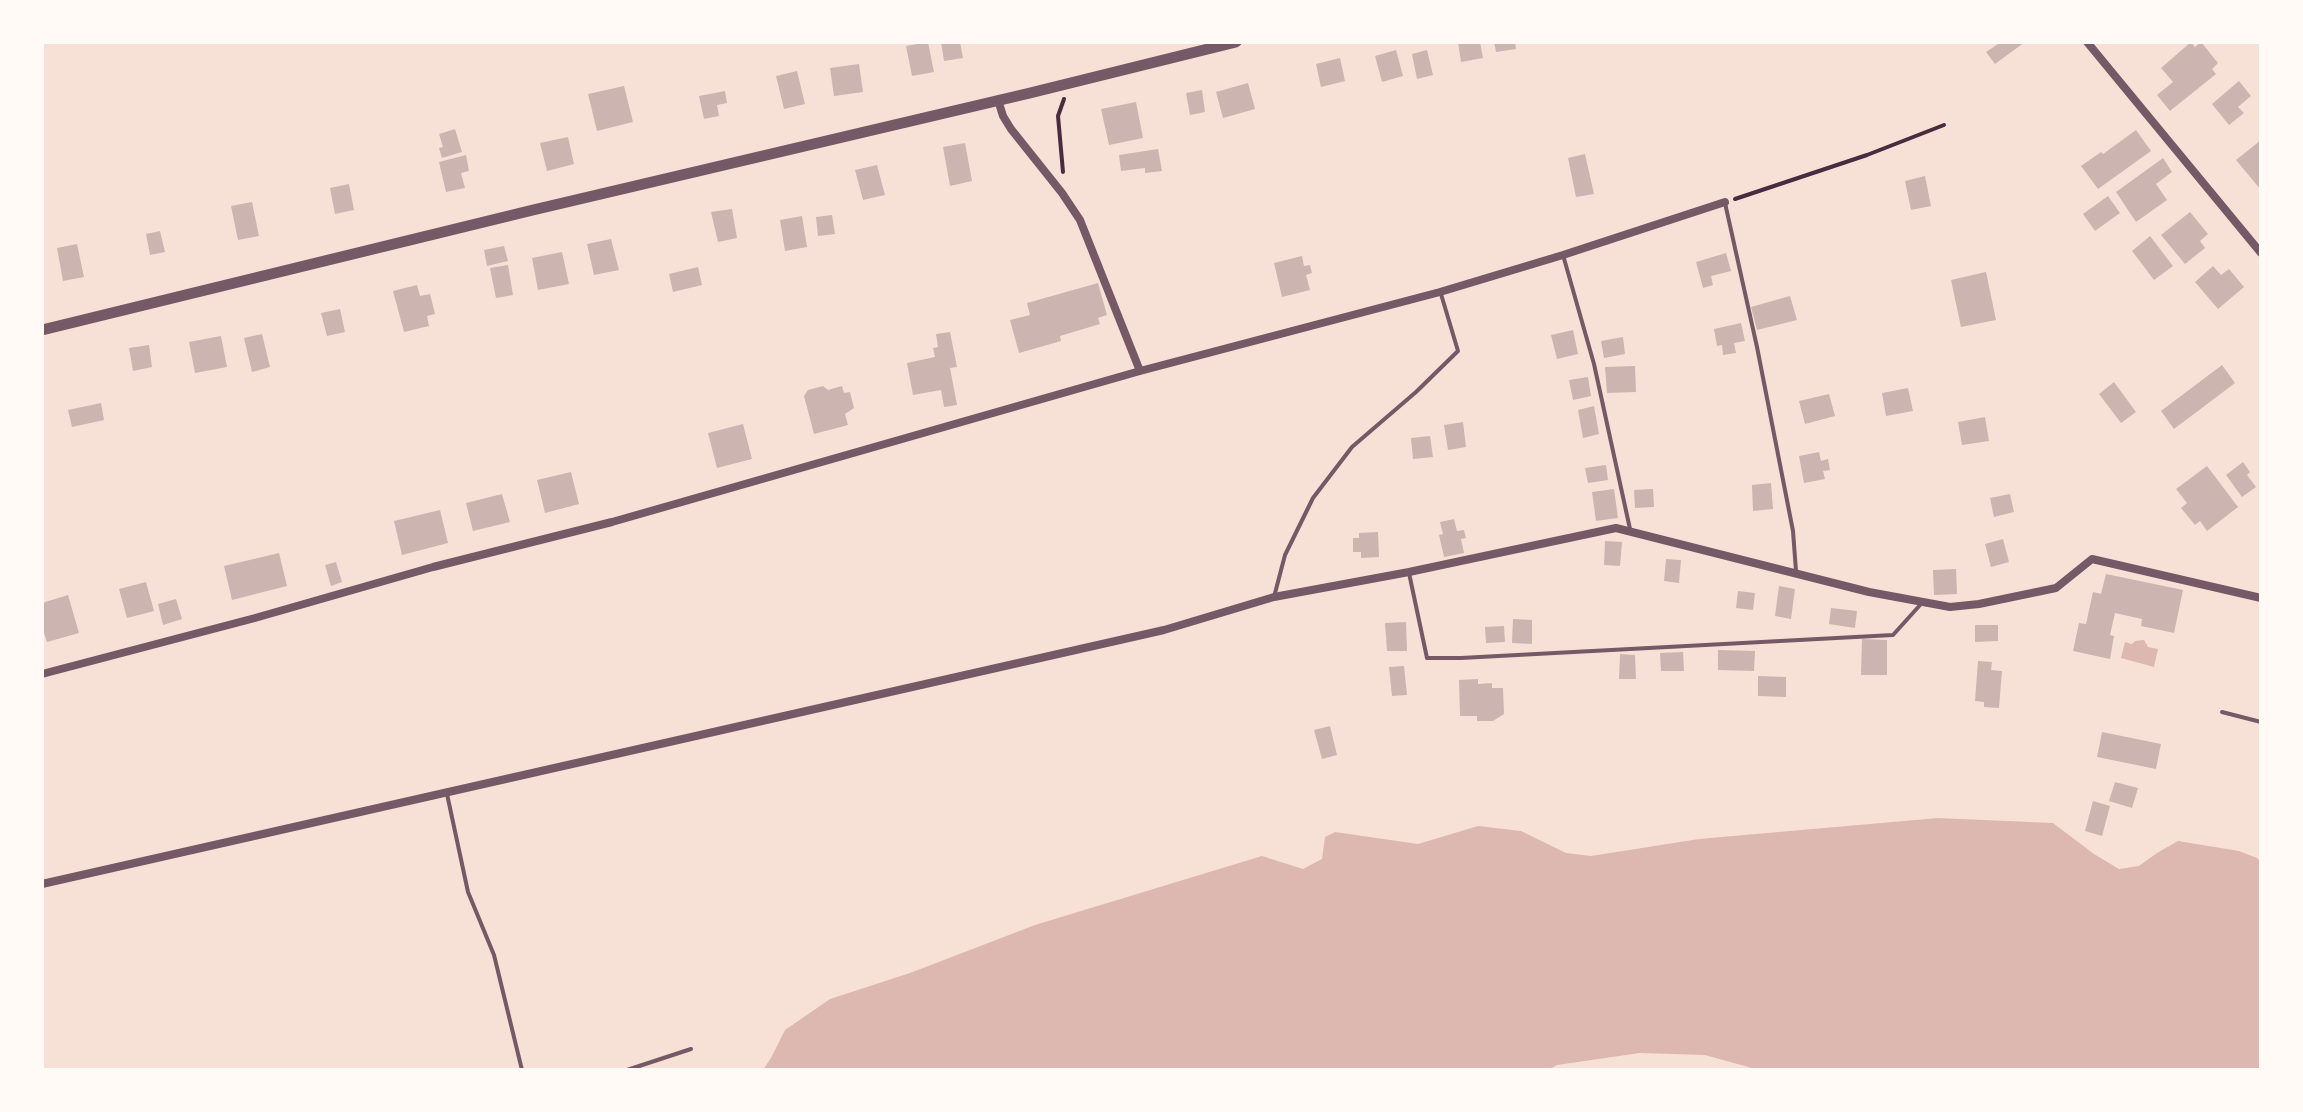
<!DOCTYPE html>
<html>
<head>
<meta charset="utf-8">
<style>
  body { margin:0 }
  #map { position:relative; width:2303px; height:1112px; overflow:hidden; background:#f7e1d7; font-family:"DejaVu Sans",sans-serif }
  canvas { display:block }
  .frame { position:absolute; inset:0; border:44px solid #fffaf5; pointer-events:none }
</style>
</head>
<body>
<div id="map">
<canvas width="2303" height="1112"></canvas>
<div class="frame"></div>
</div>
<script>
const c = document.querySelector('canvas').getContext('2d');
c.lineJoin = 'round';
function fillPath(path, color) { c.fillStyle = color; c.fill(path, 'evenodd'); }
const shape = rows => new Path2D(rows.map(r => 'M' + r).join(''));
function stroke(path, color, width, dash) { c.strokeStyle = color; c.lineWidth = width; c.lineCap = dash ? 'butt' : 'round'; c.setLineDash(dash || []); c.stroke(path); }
const water = shape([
  [2144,640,2148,647,2158,649,2154,667,2121,658,2125,642,2132,644,2135,641],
  [1938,818,2053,823,2094,854,2119,869,2139,866,2157,853,2178,841,2239,851,2257,858,2261,862,2261,1070,1759,1070,1705,1055,1640,1053,1557,1065,1548,1070,763,1070,771,1058,785,1030,830,999,910,973,1035,925,1262,856,1303,869,1322,859,1325,837,1335,832,1418,844,1478,826,1521,831,1566,853,1591,856,1699,839]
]);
const building = shape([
  [928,42,934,72,912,76,906,46],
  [941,42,960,42,963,58,944,61],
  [1458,42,1480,42,1483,58,1461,62],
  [1494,42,1515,42,1516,49,1496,52],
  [2001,42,2025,42,1995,64,1986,52],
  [2191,42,2195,47,2201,42,2218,63,2212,69,2216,74,2170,111,2157,95,2173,82,2161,68],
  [1396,50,1403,76,1382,82,1375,56],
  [1427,50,1433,75,1417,79,1412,54],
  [1340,58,1345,81,1321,87,1316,64],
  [859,64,863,92,834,96,830,68],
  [797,71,805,104,784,109,776,76],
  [2239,81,2251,96,2238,107,2244,113,2229,125,2212,104],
  [1248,83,1255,109,1223,118,1216,92],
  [624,86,633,122,597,131,588,94],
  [1202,90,1205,112,1190,115,1186,93],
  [725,91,727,103,717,105,719,116,704,119,699,96],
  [1136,102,1143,138,1109,145,1101,109],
  [455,129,462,152,442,158,439,148,443,147,439,134],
  [2136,130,2151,151,2098,189,2081,166,2101,152,2103,154],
  [568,137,574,164,547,171,540,143],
  [2261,140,2261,190,2236,160],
  [965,143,972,181,950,186,943,147],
  [1158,149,1162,171,1145,173,1145,168,1121,171,1119,155],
  [1585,154,1594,194,1576,197,1568,158],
  [466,155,469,171,461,173,465,188,446,192,439,162],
  [2163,158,2172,172,2156,184,2167,200,2136,222,2116,192],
  [877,165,885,195,863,200,855,170],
  [1925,176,1931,206,1911,210,1905,181],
  [349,184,354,210,335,214,330,188],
  [2108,196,2120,213,2095,231,2083,214],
  [252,202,259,236,238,240,231,206],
  [732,209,737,238,718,242,711,212],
  [2190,212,2208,234,2200,241,2205,248,2185,264,2161,235],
  [832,215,835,234,818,236,816,217],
  [802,216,807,247,785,251,780,220],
  [160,231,165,252,150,255,146,234],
  [2150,236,2173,266,2154,280,2132,251],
  [611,239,619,270,594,275,587,244],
  [77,244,84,277,63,281,57,248],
  [504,246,508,261,487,266,484,250],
  [562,252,569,284,538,290,532,258],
  [1726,253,1731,271,1711,276,1713,285,1703,288,1696,262],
  [1302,256,1304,266,1310,265,1312,273,1306,275,1310,290,1282,297,1274,263],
  [508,265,513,295,496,298,490,268],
  [2213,266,2221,275,2229,269,2244,287,2218,309,2195,282],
  [698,267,702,285,673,292,669,274],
  [1986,272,1996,320,1961,327,1951,280],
  [1098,283,1107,315,1098,318,1100,324,1060,336,1061,341,1019,353,1010,320,1030,315,1027,303],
  [417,285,420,296,430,294,435,314,427,316,429,326,404,332,393,291],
  [1790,296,1797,320,1757,330,1751,307],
  [340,309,345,332,327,336,321,313],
  [1741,323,1745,341,1734,343,1736,353,1723,355,1722,345,1717,346,1714,329],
  [1573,330,1578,354,1557,359,1551,335],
  [950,332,957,367,950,368,957,405,944,407,941,390,913,395,907,363,935,357,933,348,938,347,936,334],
  [262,334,270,367,252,372,244,338],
  [221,336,227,367,195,373,189,342],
  [1623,337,1625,354,1604,358,1601,341],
  [149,345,152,367,133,371,129,348],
  [2222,365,2235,383,2174,429,2161,411],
  [1635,366,1636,392,1607,393,1605,367],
  [1588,377,1591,396,1573,400,1569,380],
  [2114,382,2136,412,2121,423,2099,394],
  [823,386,828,390,842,386,844,393,850,392,854,408,845,414,848,425,814,434,804,396,808,390],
  [1908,388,1913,411,1886,416,1882,393],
  [1829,394,1835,416,1805,424,1799,401],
  [101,403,104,420,72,427,68,410],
  [1594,406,1599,434,1583,438,1578,410],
  [1985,417,1989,441,1962,445,1958,422],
  [1463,422,1466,447,1448,450,1444,425],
  [743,424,752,459,717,468,708,433],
  [1430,436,1433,457,1413,459,1411,438],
  [1819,452,1821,461,1828,459,1830,470,1823,471,1825,479,1804,483,1799,456],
  [2243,462,2250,472,2247,475,2256,487,2242,497,2226,475],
  [1606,465,1608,480,1588,483,1585,468],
  [2207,466,2238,507,2207,531,2200,521,2195,525,2181,508,2187,503,2176,489],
  [571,472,579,504,545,513,537,480],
  [1771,483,1773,509,1753,511,1752,485],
  [1614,489,1618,518,1596,521,1592,492],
  [1653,489,1654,507,1635,508,1634,490],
  [502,494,510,522,473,531,466,503],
  [2010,494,2014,512,1994,517,1990,498],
  [440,510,448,543,402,555,394,521],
  [1454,519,1457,531,1464,530,1466,538,1461,539,1464,553,1444,557,1439,535,1443,534,1440,522],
  [1378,532,1379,557,1361,558,1361,552,1353,552,1353,538,1359,538,1359,533],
  [2003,539,2009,562,1991,567,1985,544],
  [1605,541,1622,542,1620,566,1604,565],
  [279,553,287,586,232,600,224,566],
  [1666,559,1681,560,1679,583,1664,581],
  [336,562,342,582,331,586,325,565],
  [1956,569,1957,594,1934,595,1933,570],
  [2106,574,2183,590,2174,633,2141,626,2142,619,2115,613,2110,635,2114,636,2110,659,2073,651,2079,623,2086,624,2093,592,2101,594],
  [146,582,154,611,127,618,119,589],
  [1779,586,1795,589,1791,619,1775,616],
  [1738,591,1755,593,1753,610,1736,608],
  [68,595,79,633,47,642,42,627,42,603],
  [176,599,182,619,163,625,158,604],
  [1831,608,1857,611,1855,628,1829,624],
  [1513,619,1532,620,1532,644,1512,643],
  [1406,622,1407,651,1387,651,1385,623],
  [1975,625,1998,625,1998,641,1975,642],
  [1504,626,1505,642,1486,643,1485,627],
  [1862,639,1887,640,1887,675,1861,675],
  [1718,650,1755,651,1754,671,1718,670],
  [1683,652,1684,671,1661,671,1660,653],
  [1620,654,1635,655,1636,679,1619,679],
  [1978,661,1992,662,1991,670,2002,671,1999,708,1984,707,1984,702,1975,701],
  [1404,666,1407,695,1392,696,1389,667],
  [1758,676,1786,677,1786,697,1758,696],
  [1478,679,1478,684,1492,683,1492,688,1503,688,1504,714,1493,721,1477,721,1477,716,1460,716,1459,680],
  [1330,726,1337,755,1322,759,1314,730],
  [2102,732,2161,744,2156,769,2097,757],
  [2115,782,2138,788,2132,808,2109,801],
  [2093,801,2110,806,2102,836,2085,831]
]);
const path = shape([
  [1063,172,1058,116,1064,99],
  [1735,199,1867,155,1944,125]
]);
const service = shape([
  [1725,203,1757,347,1793,531,1796,571],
  [1563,255,1594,364,1630,529],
  [1409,573,1427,658,1461,658,1893,635,1921,604],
  [1274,597,1285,555,1313,498,1352,447,1416,392,1458,351,1441,294],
  [2222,712,2261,722],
  [447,794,468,892,494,955,522,1070],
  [627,1070,691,1049]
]);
const minor = shape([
  [2087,42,2261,253],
  [998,100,1003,116,1011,129,1062,193,1080,220,1140,371],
  [42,674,255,618,433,567,612,522,1140,371,1440,292,1563,255,1725,202],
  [42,884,1164,630,1274,597,1409,572,1616,528,1869,592,1950,607,1979,604,2056,588,2092,559,2261,598]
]);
const tertiary = shape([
  [42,330,533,210,1030,93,1236,42]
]);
fillPath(water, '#dcb8b0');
fillPath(building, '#ccb4b1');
stroke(path, '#4a2c40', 4);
stroke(service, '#755966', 4);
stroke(minor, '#755966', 8);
stroke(tertiary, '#755966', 11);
</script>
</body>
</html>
